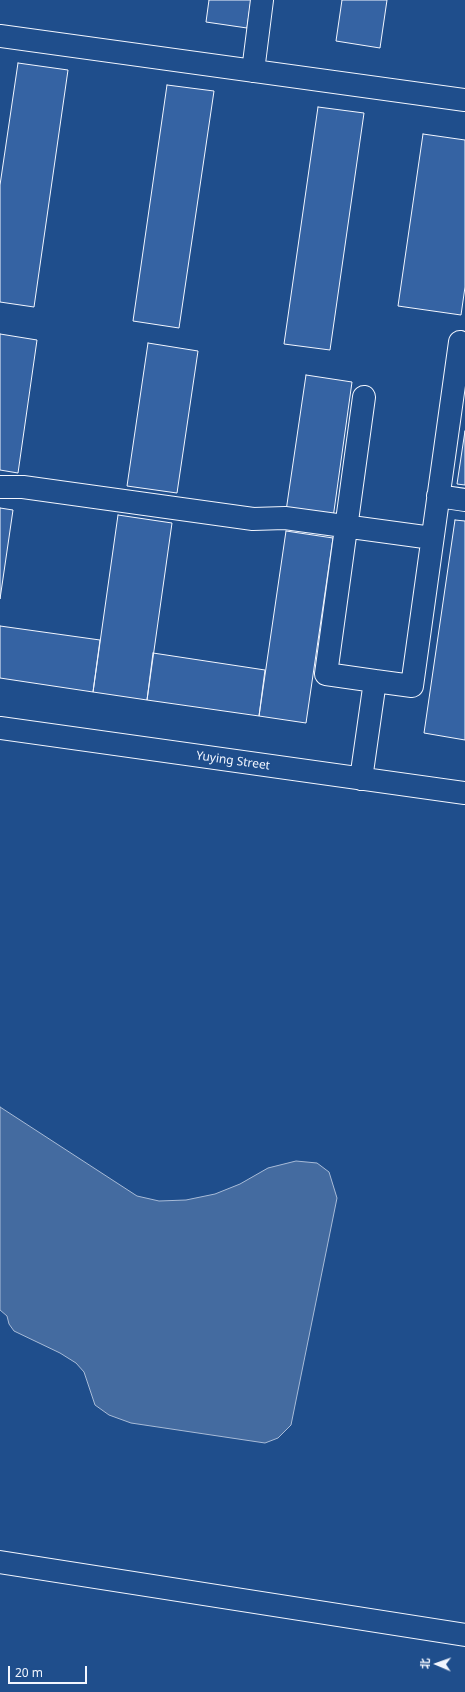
<!DOCTYPE html>
<html>
<head>
<meta charset="utf-8">
<style>
  body { margin:0 }
  #map { position:relative; width:465px; height:1692px; overflow:hidden; background:#1f4e8c; font-family:"Noto Sans","Noto Sans SC",sans-serif }
  canvas { display:block }
  .north { position:absolute; left:417px; top:1644px; width:40px; height:40px; -webkit-text-stroke:3px #1f4e8c; paint-order:stroke; rotate:272deg; font-size:11px; font-weight:700; line-height:16px; text-align:center; color:#f2f6ff }
  .north::after { content:''; display:block; margin:auto; width:14px; height:18px; background:#f2f6ff; clip-path:polygon(50% 0,100% 100%,50% 72%,0 100%) }
  .scale { position:absolute; left:8px; top:1666px; width:79px; height:18px; box-sizing:border-box; border:2px solid #f2f6ff; border-top:0; padding-left:5px; font-size:12px; line-height:14px; white-space:nowrap; color:#f2f6ff; -webkit-text-stroke:3px #1f4e8c; paint-order:stroke }
</style>
</head>
<body>
<div id="map">
<canvas width="465" height="1692"></canvas>
<div class="north">北</div>
<div class="scale">20 m</div>
</div>
<script>
const c = document.querySelector('canvas').getContext('2d');
c.lineJoin = 'round';
function fillPath(path, color) { c.fillStyle = color; c.fill(path, 'evenodd'); }
const shape = rows => new Path2D(rows.map(r => 'M' + r).join(''));
function stroke(path, color, width, dash) { c.strokeStyle = color; c.lineWidth = width; c.lineCap = dash ? 'butt' : 'round'; c.setLineDash(dash || []); c.stroke(path); }
function label(font, color, halo, rows, align = 'center') {
  c.font = font + ' "Noto Sans",sans-serif'; c.lineWidth = 3; c.setLineDash([]); c.textBaseline = 'middle'; c.strokeStyle = halo; c.fillStyle = color; for (const [text, x, y, turn = 0] of rows) {
    c.save(); c.translate(x, y); c.rotate((+turn || 0) * Math.PI / 180); c.textAlign = isNaN(turn) ? turn : align; if (halo) c.strokeText(text, 0, 0); c.fillText(text, 0, 0); c.restore();
  }
}
const water = shape([
  [0,1107,137,1196,159,1201,186,1200,215,1194,240,1184,268,1168,296,1161,317,1163,329,1172,337,1198,291,1425,278,1438,265,1443,131,1423,109,1415,95,1405,84,1372,76,1363,60,1353,14,1331,9,1324,7,1316,0,1310,0,1107]
]);
const building = shape([
  [209,0,251,0,247,28,206,22,209,0],
  [342,0,387,0,380,48,336,41,342,0],
  [18,63,68,70,34,307,0,302,0,185,18,63],
  [167,85,214,91,179,328,133,321,167,85],
  [318,107,364,113,330,350,284,344,318,107],
  [423,134,465,140,465,287,461,315,398,306,423,134],
  [0,334,37,340,18,473,0,470,0,334],
  [148,343,198,351,177,493,127,486,148,343],
  [306,375,352,382,333,518,286,511,306,375],
  [465,431,465,485,457,484,465,431],
  [0,508,13,510,0,599,0,508],
  [118,515,172,523,147,700,93,692,118,515],
  [455,520,465,521,465,740,424,733,455,520],
  [286,531,333,538,306,723,259,716,286,531],
  [0,626,100,640,93,692,0,678,0,626],
  [153,653,265,670,259,716,147,700,153,653]
]);
const minor = shape([
  [0,36,465,100],
  [253,71,262,0],
  [0,487,23,487,253,519,285,518,432,538],
  [438,496,465,500],
  [375,681,412,686,460,342],
  [0,728,465,793],
  [361,779,375,681,326,674,364,397],
  [0,1562,465,1635]
]);
const streetNames = [
  ["Yuying Street",233,761,8]
];
fillPath(water, '#446ba0');
stroke(water, '#a8bbd7', 1);
fillPath(building, '#3563a3');
stroke(building, '#f2f6ff', 1);
stroke(minor, '#f2f6ff', 24);
stroke(minor, '#1f4e8c', 22);
label('12px', '#f2f6ff', '#1f4e8c', streetNames);
</script>
</body>
</html>
